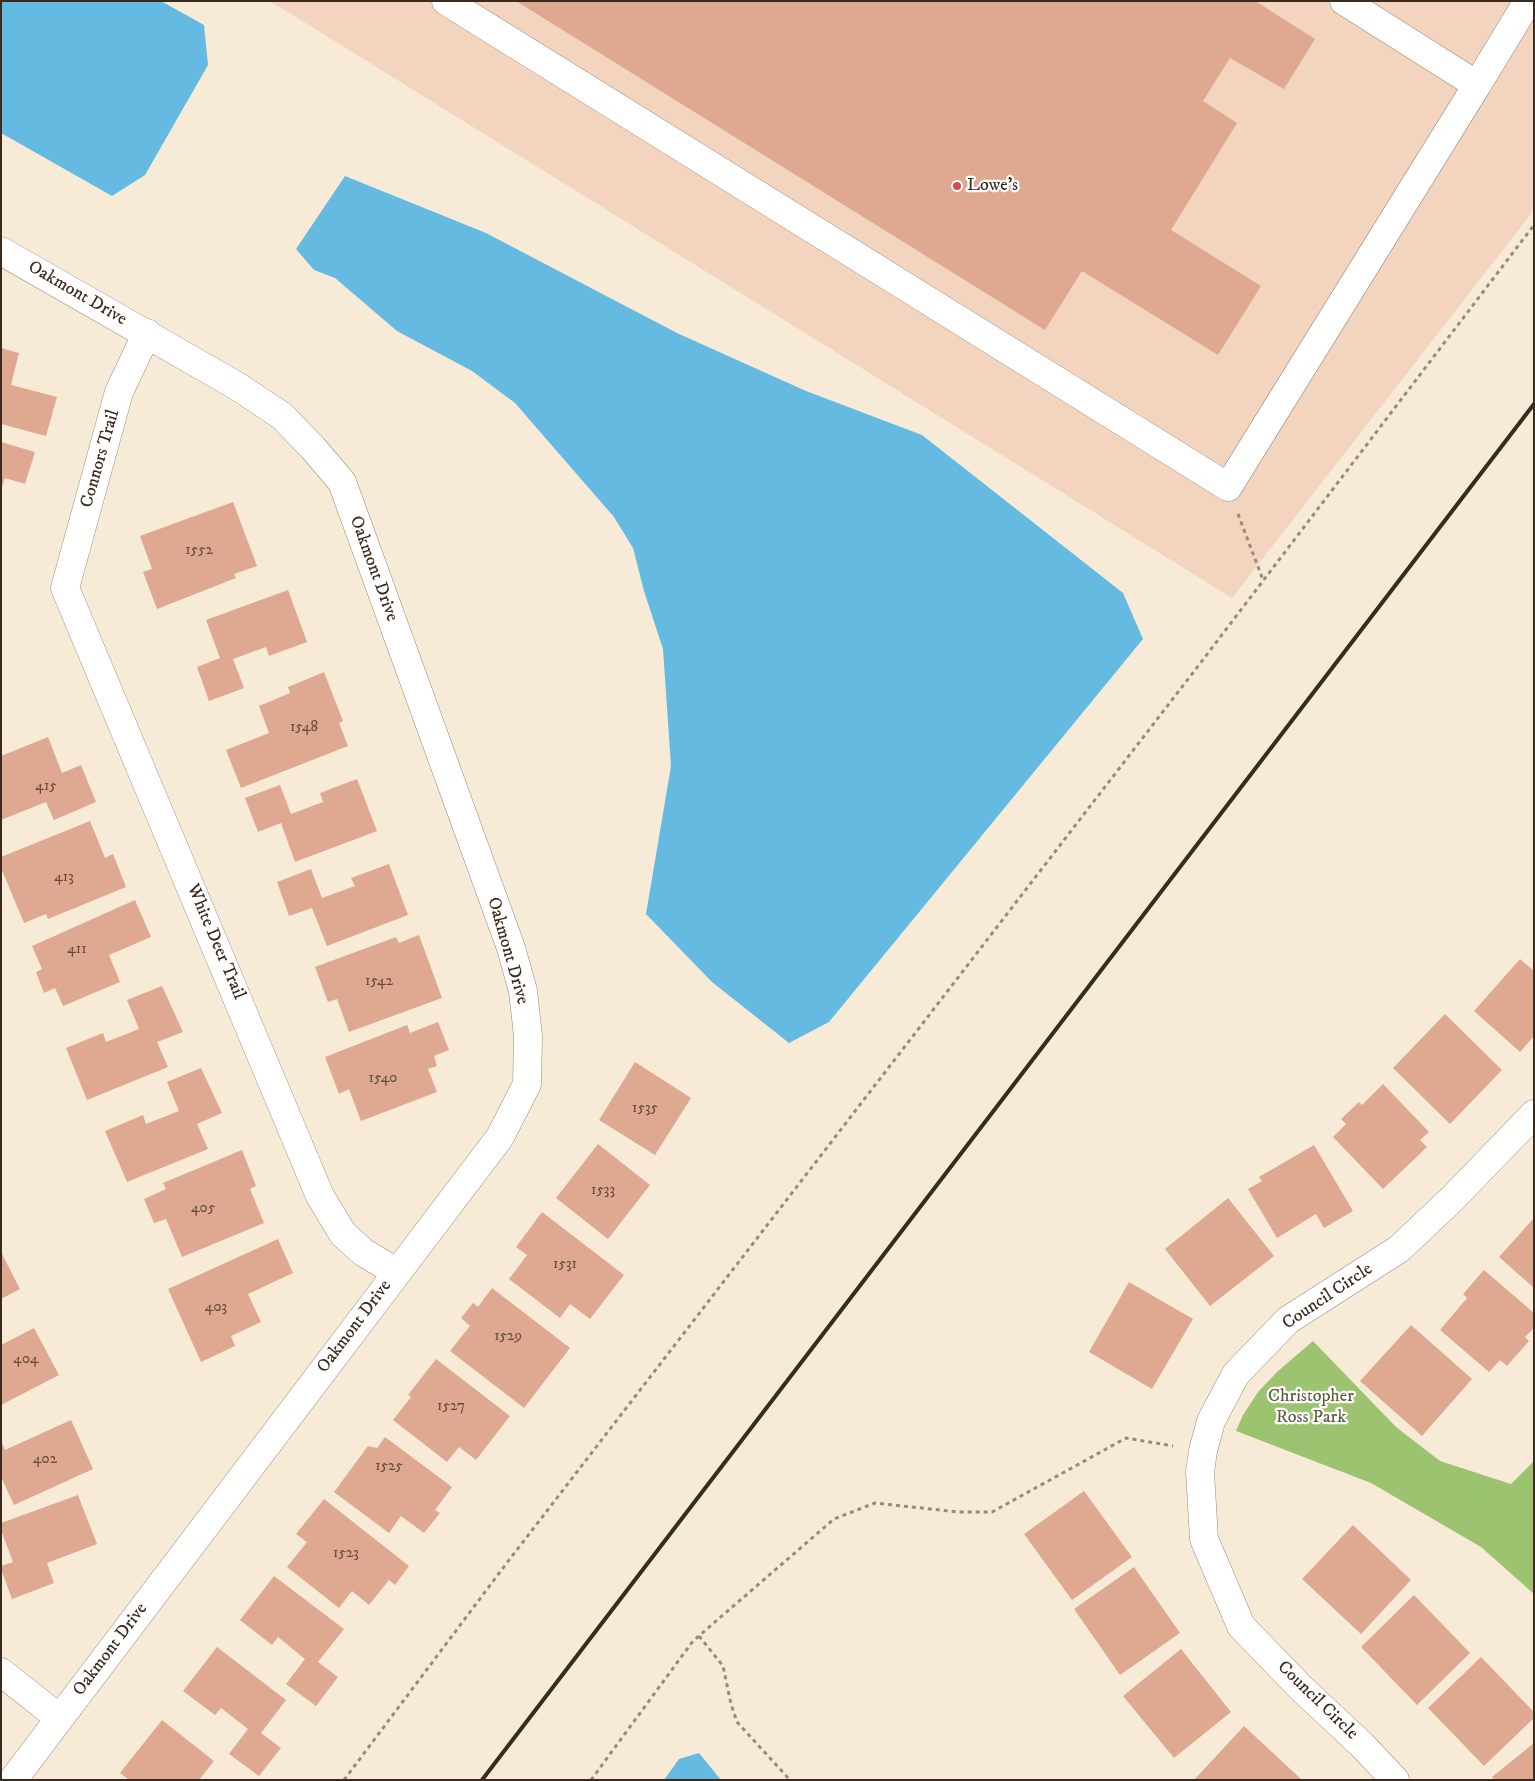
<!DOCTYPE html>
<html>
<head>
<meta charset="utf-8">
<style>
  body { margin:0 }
  #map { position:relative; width:1535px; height:1781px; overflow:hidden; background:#f7ebd8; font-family:"IM FELL DW Pica",serif }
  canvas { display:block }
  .frame { position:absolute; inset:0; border:2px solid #3b2a1e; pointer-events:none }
</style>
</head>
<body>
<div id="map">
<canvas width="1535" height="1781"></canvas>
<div class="frame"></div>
</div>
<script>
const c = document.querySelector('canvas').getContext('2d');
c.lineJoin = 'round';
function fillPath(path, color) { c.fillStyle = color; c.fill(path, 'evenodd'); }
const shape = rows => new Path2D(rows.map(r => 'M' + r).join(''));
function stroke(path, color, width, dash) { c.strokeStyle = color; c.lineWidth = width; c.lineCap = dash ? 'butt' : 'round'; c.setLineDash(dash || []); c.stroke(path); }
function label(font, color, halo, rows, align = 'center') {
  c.font = font + ' "IM FELL DW Pica",serif'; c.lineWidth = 4.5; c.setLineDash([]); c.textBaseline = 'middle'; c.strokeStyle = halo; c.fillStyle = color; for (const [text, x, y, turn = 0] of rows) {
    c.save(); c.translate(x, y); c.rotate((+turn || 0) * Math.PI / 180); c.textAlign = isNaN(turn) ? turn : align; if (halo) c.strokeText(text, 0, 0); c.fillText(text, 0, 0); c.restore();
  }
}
const built = shape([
  [270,1,1534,1,1534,210,1232,598]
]);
const green = shape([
  [1313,1341,1396,1427,1440,1461,1511,1484,1534,1461,1534,1594,1481,1547,1371,1483,1236,1431,1243,1415,1258,1392,1278,1371]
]);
const water = shape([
  [1,1,161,1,204,25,208,65,145,175,112,196,1,133],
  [345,176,486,233,677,333,806,391,922,435,1123,593,1143,639,829,1022,789,1043,712,982,646,914,671,766,663,649,644,591,633,548,614,517,515,403,472,371,397,331,335,278,314,270,296,249],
  [699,1753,721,1780,664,1780,679,1759]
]);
const building = shape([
  [516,1,1255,1,1315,39,1284,89,1230,58,1203,101,1237,123,1171,230,1261,286,1218,355,1082,271,1045,330],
  [1,348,19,353,11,385,57,397,46,436,1,424],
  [1,442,35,452,25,484,5,478,1,490],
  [233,502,257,566,234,574,236,578,157,609,143,572,152,569,140,536],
  [288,590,307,642,269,656,266,647,233,659,244,688,209,701,197,667,220,658,206,620],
  [324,672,343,721,339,723,348,746,241,788,226,750,269,733,259,706,290,693,288,687],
  [48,737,62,773,81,765,96,802,54,820,46,802,1,820,1,756],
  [357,779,377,831,295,862,281,823,258,832,245,798,280,785,291,814,323,802,320,793],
  [90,821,105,858,113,854,126,887,48,919,46,914,24,923,1,868,1,857],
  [389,864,408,915,327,946,312,908,289,916,277,882,311,869,322,898,355,886,351,878],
  [135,900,151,937,109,955,120,982,63,1006,55,988,44,993,36,972,42,969,32,946],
  [419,935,442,998,349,1032,337,999,328,1002,315,967,396,937,399,943],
  [1520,959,1534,971,1534,1036,1520,1052,1474,1011],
  [162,986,183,1032,157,1042,168,1067,87,1100,66,1048,103,1033,106,1042,139,1029,127,1000],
  [1445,1014,1502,1070,1450,1124,1393,1068],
  [438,1022,449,1050,434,1056,437,1066,428,1069,437,1092,361,1121,349,1089,339,1094,325,1057,407,1025,410,1033],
  [635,1062,691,1098,655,1155,599,1120],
  [201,1068,222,1113,197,1124,208,1149,127,1182,105,1131,143,1115,146,1124,179,1111,167,1082],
  [1383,1084,1429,1132,1420,1140,1427,1147,1383,1189,1333,1137,1346,1124,1341,1119,1359,1102,1362,1105],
  [598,1144,650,1185,608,1239,556,1198],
  [1314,1145,1353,1211,1324,1228,1316,1214,1277,1238,1248,1189,1262,1181,1259,1177],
  [242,1150,256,1186,250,1189,264,1223,182,1257,166,1219,154,1223,144,1199,166,1189,163,1183],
  [1228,1198,1274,1256,1210,1306,1165,1249],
  [542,1212,624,1275,590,1319,570,1304,560,1318,509,1279,527,1255,516,1247],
  [1534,1218,1534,1288,1499,1257],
  [278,1239,293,1273,248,1294,261,1322,231,1336,235,1346,201,1362,168,1289],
  [1,1252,20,1289,1,1299],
  [1484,1270,1534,1313,1534,1328,1525,1337,1529,1341,1507,1366,1500,1360,1489,1372,1440,1330,1467,1298,1463,1294],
  [1129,1282,1193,1319,1152,1389,1089,1352],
  [492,1288,570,1348,524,1408,450,1351,470,1326,461,1318,473,1303,478,1307],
  [1411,1325,1472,1379,1422,1436,1360,1381],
  [34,1328,59,1375,1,1405,1,1345],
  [436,1359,510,1416,476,1460,459,1447,447,1462,393,1420,411,1397,408,1395],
  [71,1420,93,1469,14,1505,1,1477,1,1441,5,1450],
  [385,1437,452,1487,435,1510,440,1513,424,1533,401,1516,389,1533,334,1492,368,1446,377,1448],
  [1084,1491,1132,1557,1072,1600,1024,1534],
  [78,1495,97,1544,47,1563,54,1583,12,1599,1,1569,1,1566,13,1562,1,1530,1,1523],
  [324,1499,409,1566,395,1585,389,1580,369,1605,352,1591,339,1608,287,1567,307,1542,296,1534],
  [1353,1525,1411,1580,1361,1634,1302,1579],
  [1134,1567,1180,1633,1120,1675,1074,1609],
  [274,1576,344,1629,318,1662,338,1677,316,1706,286,1684,305,1659,278,1637,272,1645,240,1620],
  [1414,1595,1470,1653,1417,1705,1361,1647],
  [217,1647,286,1700,261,1733,281,1748,259,1776,229,1754,248,1729,221,1708,215,1715,183,1691],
  [1181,1649,1231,1712,1174,1758,1123,1696],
  [1481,1657,1534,1712,1534,1718,1484,1766,1428,1708],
  [162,1720,214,1761,199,1780,129,1780,120,1773],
  [1244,1726,1302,1780,1194,1780],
  [1534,1743,1534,1780,1495,1780,1492,1777]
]);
const path = shape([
  [1238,514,1263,580],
  [699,1636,723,1666,731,1704,737,1722,790,1780],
  [344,1780,506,1564,1202,661,1534,225],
  [591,1780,693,1641,834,1519,875,1503,958,1512,992,1512,1126,1438,1173,1446]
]);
const minor = shape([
  [446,1,1228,487,1477,85],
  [1344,1,1477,85,1528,1],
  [1,251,237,386,282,416,313,448,342,482,511,948,523,991,528,1036,527,1084,500,1137,13,1780],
  [147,333,119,392,65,588,320,1196,343,1234,363,1252,396,1272],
  [1,1672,59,1718],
  [1395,1780,1362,1745,1302,1689,1241,1626,1204,1539,1200,1472,1203,1451,1211,1421,1236,1374,1288,1320,1399,1249,1452,1199,1534,1114]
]);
const rail = shape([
  [482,1780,1534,404]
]);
const markers = [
  [957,186,5,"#d1495b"]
];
const numberNames = [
  ["1552",199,551],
  ["1548",304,728],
  ["415",46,787],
  ["413",64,878],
  ["411",77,950],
  ["1542",379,982],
  ["1540",383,1079],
  ["1535",645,1109],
  ["1533",603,1191],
  ["405",203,1209],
  ["1531",565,1265],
  ["403",216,1308],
  ["1529",508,1337],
  ["404",26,1360],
  ["1527",451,1407],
  ["402",45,1460],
  ["1525",389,1467],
  ["1523",346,1554]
];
const poiNames = [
  ["Lowe's",967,186]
];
const streetNames = [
  ["Oakmont Drive",77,294,30],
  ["Connors Trail",101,459,-74],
  ["Oakmont Drive",373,569,70],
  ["White Deer Trail",215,942,67],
  ["Oakmont Drive",507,951,74],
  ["Council Circle",1328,1297,-34],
  ["Oakmont Drive",355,1327,-53],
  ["Oakmont Drive",111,1650,-53],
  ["Council Circle",1317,1701,44]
];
const parkNames = [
  ["Christopher",1311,1397],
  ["Ross Park",1311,1418]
];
fillPath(built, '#f3d4bf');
fillPath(green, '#9cc470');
fillPath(water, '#65bae1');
fillPath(building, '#dea990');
stroke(minor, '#998a7b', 29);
stroke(path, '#998a7b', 3, [4, 4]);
stroke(minor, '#fff', 28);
stroke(rail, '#3b2a1e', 4);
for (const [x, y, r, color] of markers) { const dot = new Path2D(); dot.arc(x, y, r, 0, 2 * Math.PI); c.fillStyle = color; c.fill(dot); stroke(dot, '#fff', 2); }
label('15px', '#644a3a', null, numberNames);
label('18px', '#3b2a1e', '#fff', poiNames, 'left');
label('18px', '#3b2a1e', '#fff', streetNames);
label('18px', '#5d603b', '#fff', parkNames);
</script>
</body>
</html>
